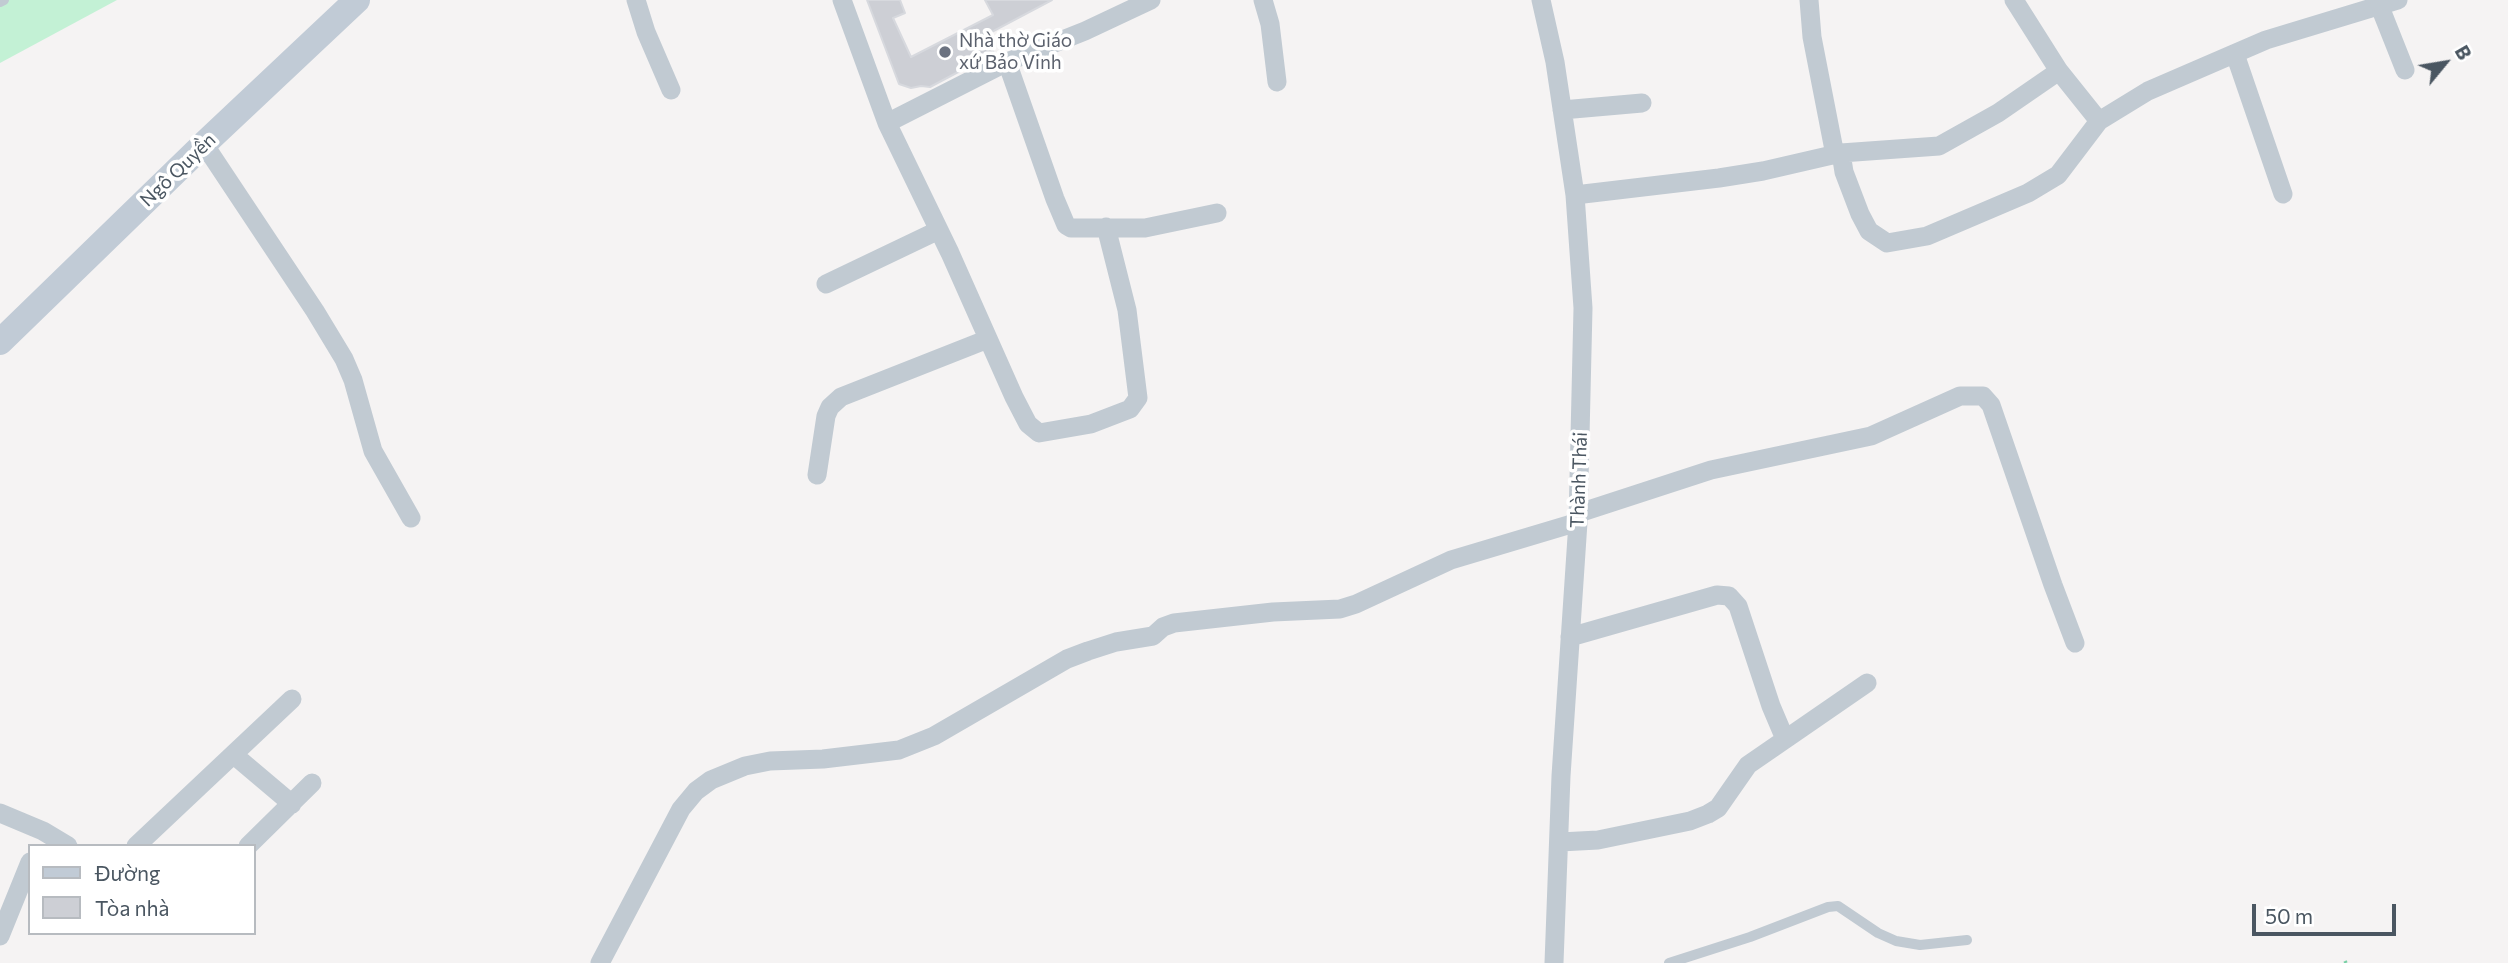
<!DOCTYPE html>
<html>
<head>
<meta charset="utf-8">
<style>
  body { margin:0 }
  #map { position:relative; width:2508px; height:963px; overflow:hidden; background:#f5f3f3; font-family:Commissioner,sans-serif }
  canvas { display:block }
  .legend { position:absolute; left:28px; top:844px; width:228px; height:91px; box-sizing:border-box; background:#fff; border:2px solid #b7bbc0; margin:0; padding:9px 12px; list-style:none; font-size:21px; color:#4a5661 }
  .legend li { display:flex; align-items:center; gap:14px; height:35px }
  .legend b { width:35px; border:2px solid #b7bbc0 }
  .north { position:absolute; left:2410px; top:28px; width:70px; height:70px; -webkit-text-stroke:5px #fff; paint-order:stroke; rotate:60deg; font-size:19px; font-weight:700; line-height:28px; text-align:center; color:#4a5661 }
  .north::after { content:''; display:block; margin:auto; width:24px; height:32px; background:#4a5661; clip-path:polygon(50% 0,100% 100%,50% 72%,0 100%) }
  .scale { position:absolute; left:2252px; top:904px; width:144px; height:32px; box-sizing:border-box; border:4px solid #4a5661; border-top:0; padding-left:9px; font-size:21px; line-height:24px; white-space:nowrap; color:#4a5661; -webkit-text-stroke:5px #fff; paint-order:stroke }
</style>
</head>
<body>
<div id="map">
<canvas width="2508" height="963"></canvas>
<ul class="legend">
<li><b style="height:9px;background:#c1cbd6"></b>Đường</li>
<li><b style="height:19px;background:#cdcfd5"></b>Tòa nhà</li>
</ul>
<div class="north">B</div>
<div class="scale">50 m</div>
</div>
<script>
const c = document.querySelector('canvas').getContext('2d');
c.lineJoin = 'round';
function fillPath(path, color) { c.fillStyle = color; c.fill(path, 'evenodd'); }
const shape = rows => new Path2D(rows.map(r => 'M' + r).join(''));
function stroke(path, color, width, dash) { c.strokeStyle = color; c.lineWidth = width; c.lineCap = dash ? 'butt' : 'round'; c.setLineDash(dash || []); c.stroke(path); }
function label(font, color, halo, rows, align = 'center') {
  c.font = font + ' Commissioner,sans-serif'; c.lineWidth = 7; c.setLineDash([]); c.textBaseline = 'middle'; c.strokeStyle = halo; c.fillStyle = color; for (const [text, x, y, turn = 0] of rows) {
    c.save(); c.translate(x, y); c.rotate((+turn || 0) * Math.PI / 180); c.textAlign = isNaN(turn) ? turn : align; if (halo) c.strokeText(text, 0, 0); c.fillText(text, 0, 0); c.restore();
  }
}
const green = shape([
  [0,0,117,0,0,63]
]);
const building = shape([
  [867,0,900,0,905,13,893,18,911,57,993,15,985,0,1052,0,984,36,994,53,930,87,921,86,911,88,899,84,867,0]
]);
const path = shape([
  [2345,961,2346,963]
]);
const lane = shape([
  [0,2,4,0],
  [1669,963,1750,937,1828,907,1838,906,1878,933,1896,941,1920,945,1967,940]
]);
const street = shape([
  [636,0,646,32,671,90],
  [842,0,887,123,950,253,1014,397,1028,424,1039,433,1091,424,1130,409,1138,398,1127,310,1106,227],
  [1263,0,1270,24,1277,82],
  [1541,0,1555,62,1575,195,1583,308,1578,522,1561,776,1554,963],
  [1809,0,1812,37,1835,155],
  [2014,0,2059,71],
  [2380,7,2405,70],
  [2235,54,2283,194],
  [1007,62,1055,199,1066,225,1071,228,1145,228,1217,213],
  [1562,110,1642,103],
  [887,123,1007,62,1085,31,1151,0],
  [204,144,315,311,344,359,353,380,373,451,411,518],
  [1841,153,1939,146,1998,113,2059,71,2099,121],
  [1575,195,1719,178,1763,171,1841,153,1844,172,1860,214,1869,231,1887,243,1927,236,2028,193,2058,175,2099,121,2148,91,2266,40,2398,0],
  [826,284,939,230],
  [817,475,826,416,830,407,841,397,988,339],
  [1579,513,1711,470,1871,436,1960,396,1983,396,1991,405,2053,585,2075,643],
  [1570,637,1717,595,1729,596,1738,606,1771,706,1785,739],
  [234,755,292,804],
  [0,813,43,831,68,846],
  [1560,842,1598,840,1690,821,1708,814,1718,808,1748,765,1867,683],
  [136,846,292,699],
  [248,846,312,783],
  [0,936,30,862],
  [600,963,681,809,696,791,711,780,745,766,770,761,823,759,899,750,934,736,1067,659,1088,651,1116,642,1153,636,1163,627,1174,623,1273,612,1340,609,1356,604,1451,560,1578,522]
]);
const secondary = shape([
  [0,342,204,144,357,0]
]);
const markers = [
  [945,52,7,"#6b7280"]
];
const worshipNames = [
  ["Nhà thờ Giáo",959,41],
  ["xứ Bảo Vinh",959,63]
];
const streetNames = [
  ["Ngô Quyền",178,170,-44],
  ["Thành Thái",1579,480,-88]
];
fillPath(green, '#c3f1d5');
fillPath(building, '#cdcfd5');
stroke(building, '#d7d9de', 2);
stroke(path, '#7ad0a6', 3.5, [5, 3.5]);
stroke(lane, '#c1cad2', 10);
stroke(street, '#c1cad2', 19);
stroke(secondary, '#c1cbd6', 26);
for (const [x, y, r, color] of markers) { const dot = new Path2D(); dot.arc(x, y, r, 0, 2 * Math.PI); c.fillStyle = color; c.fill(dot); stroke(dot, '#fff', 2.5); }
label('19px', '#5b616d', '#fff', worshipNames, 'left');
label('19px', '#4a5661', '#fff', streetNames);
</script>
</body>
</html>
